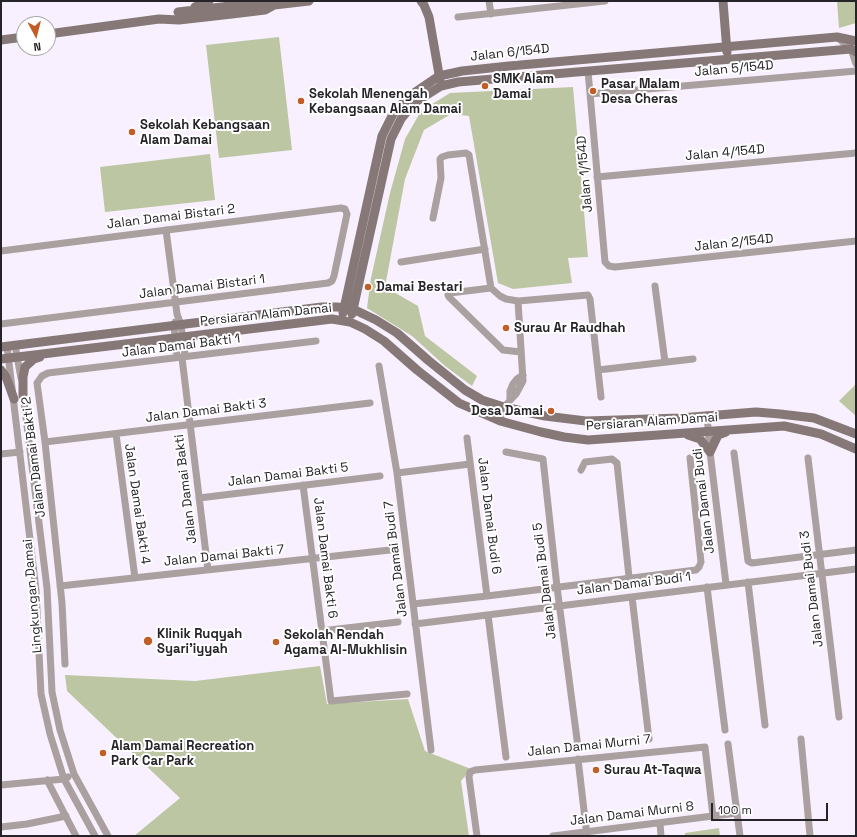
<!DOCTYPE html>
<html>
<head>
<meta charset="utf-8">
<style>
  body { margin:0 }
  #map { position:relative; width:857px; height:837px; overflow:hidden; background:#f8f0fe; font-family:"Space Grotesk",sans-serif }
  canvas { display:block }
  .frame { position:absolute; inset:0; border:2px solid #262329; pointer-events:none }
  .north { position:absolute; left:16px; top:16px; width:40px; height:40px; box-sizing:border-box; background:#fff; border:1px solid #a8a7a9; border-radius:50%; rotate:173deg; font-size:11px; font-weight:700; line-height:16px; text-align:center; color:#262329 }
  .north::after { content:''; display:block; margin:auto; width:14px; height:18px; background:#c15d27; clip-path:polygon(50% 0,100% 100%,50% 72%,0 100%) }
  .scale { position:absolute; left:711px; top:803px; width:117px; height:18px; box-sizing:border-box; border:2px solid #262329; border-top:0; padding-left:5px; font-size:12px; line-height:14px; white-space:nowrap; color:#262329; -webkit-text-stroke:3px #fff; paint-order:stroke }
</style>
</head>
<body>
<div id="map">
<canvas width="857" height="837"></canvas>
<div class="frame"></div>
<div class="north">N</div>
<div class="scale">100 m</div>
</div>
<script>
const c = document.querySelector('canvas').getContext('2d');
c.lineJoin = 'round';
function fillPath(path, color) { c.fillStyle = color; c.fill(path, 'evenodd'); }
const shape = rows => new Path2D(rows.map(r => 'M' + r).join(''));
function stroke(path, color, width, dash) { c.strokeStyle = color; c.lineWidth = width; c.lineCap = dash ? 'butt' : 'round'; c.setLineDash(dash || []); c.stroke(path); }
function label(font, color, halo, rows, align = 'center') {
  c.font = font + ' "Space Grotesk",sans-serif'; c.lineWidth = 4; c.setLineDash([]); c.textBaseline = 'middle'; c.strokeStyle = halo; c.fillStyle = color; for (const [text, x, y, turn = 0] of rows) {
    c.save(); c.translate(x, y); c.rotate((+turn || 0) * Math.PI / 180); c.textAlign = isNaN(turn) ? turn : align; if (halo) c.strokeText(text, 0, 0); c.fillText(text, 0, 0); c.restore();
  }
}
const green = shape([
  [837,1,856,1,856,23,839,28],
  [279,37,292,150,219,158,206,45],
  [573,87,588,257,568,258,572,283,513,289,498,283,469,116,451,114,424,130,405,179,385,287,418,306,425,336,477,376,472,386,445,366,412,336,367,308,371,278,390,193,405,139,421,111,450,93],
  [210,154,215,200,105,212,100,167],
  [856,384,856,416,839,401],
  [320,666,327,704,408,699,425,751,471,769,461,781,469,836,134,836,180,798,67,691,65,675,195,681],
  [719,828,720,836,685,836,685,833]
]);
const street = shape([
  [489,1,491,14],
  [458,17,605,1],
  [837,37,851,49,856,64],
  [588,71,605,262,609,266,615,267,856,241],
  [590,94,856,71],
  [597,177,856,153],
  [433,218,441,178,440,159,442,157,448,155,466,153,469,155,491,288,500,296,506,299,518,301,588,295,590,299,601,397],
  [166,230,177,314,181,325,185,355,182,358,208,570],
  [1,251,341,208,345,209,347,214,334,276,332,281,328,283,1,324],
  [401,262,485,249],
  [655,286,665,362],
  [491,288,450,293,448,295,449,297,503,350,521,352],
  [175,322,174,326,177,356,182,358],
  [15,345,21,378],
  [7,346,36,590,41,694,50,734,64,779,95,836],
  [379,366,397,473,431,750],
  [598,370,693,359],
  [23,393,47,588,52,692,60,730,74,774,108,836],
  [510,399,510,391,513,384,517,379,523,375],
  [707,415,710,452,726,584],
  [500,421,504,407,516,394,523,381,518,301],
  [116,434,135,578],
  [467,438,487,596],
  [45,442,370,403],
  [506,452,543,459,557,587,578,747],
  [734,453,748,561,752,563,856,550],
  [1,454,20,452],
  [808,458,839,717],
  [581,470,585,462,612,459,617,463,629,577],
  [397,473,470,464],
  [303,485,331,701,407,694],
  [199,498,380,476],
  [748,582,765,725],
  [60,586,390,550],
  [707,587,725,730],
  [632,597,649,739],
  [413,604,487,596,696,570,699,567,701,562,690,458],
  [488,615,506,757],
  [415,624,856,569],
  [321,631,398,622],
  [65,664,62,603,45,442,37,383,42,376,48,373,316,341],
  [801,739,810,836],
  [728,744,740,836],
  [578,759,587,836],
  [47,780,76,836],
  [1,785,64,779,68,777],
  [660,823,661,836],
  [1,827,27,824,66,816],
  [477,836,469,777,470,772,475,770,705,747,713,816],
  [553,836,737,813]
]);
const secondary = shape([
  [421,1,424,5,429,17,440,80],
  [723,1,727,52],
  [195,7,209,1],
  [178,12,265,2,274,5],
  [48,34,159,19,179,20,232,14,265,10,274,5,309,1],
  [1,40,24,37],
  [343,313,382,136,393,114,408,97,439,76,462,71,509,66,837,37,856,41],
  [352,314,391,139,401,119,414,103,441,86,458,82,851,49,856,52],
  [1,347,322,307,337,307,353,309,376,320,397,333,429,361,465,390,482,400,504,407,545,416,586,421,680,418,756,412,780,414,814,418,856,434],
  [1,359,332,319,350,322,365,329,384,341,417,370,459,403,500,421,541,432,564,437,588,440,784,426,821,434,856,449],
  [1,370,6,377,14,399],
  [23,396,23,377,25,367,34,359,40,357],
  [688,435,700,439,710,452,718,435,726,432]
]);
const markers = [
  [485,86,4,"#c15d27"],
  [593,91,4,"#c15d27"],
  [301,101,4,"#c15d27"],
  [132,132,4,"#c15d27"],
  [368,287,4,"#c15d27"],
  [506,328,4,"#c15d27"],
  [551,411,4,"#c15d27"],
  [148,641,5,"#c15d27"],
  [276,642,4,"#c15d27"],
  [103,753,4,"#c15d27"],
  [596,770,4,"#c15d27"]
];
const streetNames = [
  ["Jalan 6/154D",510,53,-6],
  ["Jalan 5/154D",734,69,-5],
  ["Jalan 4/154D",725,153,-5],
  ["Jalan 1/154D",585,174,-95],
  ["Jalan Damai Bistari 2",171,217,-7],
  ["Jalan 2/154D",734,243,-6],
  ["Jalan Damai Bistari 1",202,287,-7],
  ["Persiaran Alam Damai",266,315,-6],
  ["Jalan Damai Bakti 1",181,346,-7],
  ["Jalan Damai Bakti 3",206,411,-7],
  ["Persiaran Alam Damai",652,422,-4],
  ["Jalan Damai Bakti 2",34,457,-97],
  ["Jalan Damai Bakti 5",288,475,-7],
  ["Jalan Damai Bakti",186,489,-97],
  ["Jalan Damai Budi",704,501,-97],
  ["Jalan Damai Bakti 4",137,504,82],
  ["Jalan Damai Budi 6",489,516,83],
  ["Jalan Damai Bakti 7",224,556,-6],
  ["Jalan Damai Bakti 6",325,558,83],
  ["Jalan Damai Budi 7",396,559,-97],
  ["Jalan Damai Budi 5",545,581,-97],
  ["Jalan Damai Budi 1",634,584,-7],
  ["Jalan Damai Budi 3",812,589,-97],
  ["Lingkungan Damai",33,596,-95],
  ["Jalan Damai Murni 7",589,746,-6],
  ["Jalan Damai Murni 8",632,814,-7]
];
const poiNames = [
  ["SMK Alam",493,79],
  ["Damai",493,94],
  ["Pasar Malam",601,84],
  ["Desa Cheras",601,99],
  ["Sekolah Menengah",309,94],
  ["Kebangsaan Alam Damai",309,109],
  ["Sekolah Kebangsaan",140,125],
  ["Alam Damai",140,140],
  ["Damai Bestari",376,287],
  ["Surau Ar Raudhah",514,328],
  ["Desa Damai",543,411,"right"],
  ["Klinik Ruqyah",157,634],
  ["Syari'iyyah",157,649],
  ["Sekolah Rendah",284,635],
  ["Agama Al-Mukhlisin",284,650],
  ["Alam Damai Recreation",111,746],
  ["Park Car Park",111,761],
  ["Surau At-Taqwa",604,770]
];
fillPath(green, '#bdc6a2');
stroke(street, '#aaa09f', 7);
stroke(secondary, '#867877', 9);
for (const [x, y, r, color] of markers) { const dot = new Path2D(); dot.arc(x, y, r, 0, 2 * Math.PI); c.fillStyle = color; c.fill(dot); stroke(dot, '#fff', 1.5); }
label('13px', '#262329', '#fff', streetNames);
label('bold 13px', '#262329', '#fff', poiNames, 'left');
</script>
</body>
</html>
